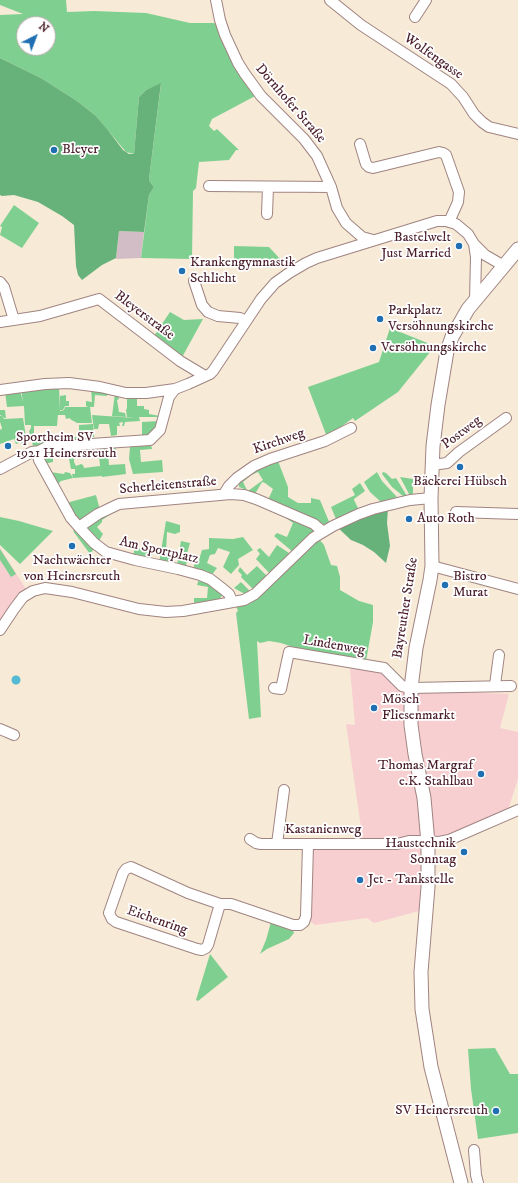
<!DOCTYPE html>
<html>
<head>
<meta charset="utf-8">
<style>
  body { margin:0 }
  #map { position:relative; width:518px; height:1183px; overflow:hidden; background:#f7ead7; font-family:"IM FELL DW Pica",serif }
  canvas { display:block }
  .north { position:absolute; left:16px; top:16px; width:40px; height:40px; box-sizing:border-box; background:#fff; border:1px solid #b7a5aa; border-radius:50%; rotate:42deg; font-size:11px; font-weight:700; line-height:16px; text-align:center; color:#4a1f2b }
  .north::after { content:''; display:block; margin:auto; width:14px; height:18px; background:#1f6fb2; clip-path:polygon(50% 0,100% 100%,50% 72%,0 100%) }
</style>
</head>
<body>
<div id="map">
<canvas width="518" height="1183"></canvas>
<div class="north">N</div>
</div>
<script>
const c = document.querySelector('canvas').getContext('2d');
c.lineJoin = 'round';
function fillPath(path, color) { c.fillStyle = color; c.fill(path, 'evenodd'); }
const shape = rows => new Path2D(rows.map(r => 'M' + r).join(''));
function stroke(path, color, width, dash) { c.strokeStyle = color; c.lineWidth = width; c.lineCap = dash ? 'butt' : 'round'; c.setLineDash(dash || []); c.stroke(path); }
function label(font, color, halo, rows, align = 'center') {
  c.font = font + ' "IM FELL DW Pica",serif'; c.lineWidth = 3.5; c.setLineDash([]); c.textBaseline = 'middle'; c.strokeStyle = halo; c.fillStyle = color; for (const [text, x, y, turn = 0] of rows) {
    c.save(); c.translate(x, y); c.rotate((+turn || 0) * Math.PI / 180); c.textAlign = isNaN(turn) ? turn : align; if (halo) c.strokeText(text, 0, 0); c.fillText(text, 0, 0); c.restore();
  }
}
const built = shape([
  [0,548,26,589,0,624],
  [350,669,382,670,405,690,509,694,500,728,518,732,518,779,507,813,424,847,419,911,374,923,367,918,315,925,311,922,312,854,313,850,364,848,346,724,355,725]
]);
const industrial = shape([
  [119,231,144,232,141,258,116,259]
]);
const green = shape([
  [0,0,66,0,67,12,94,11,146,13,190,23,214,23,218,26,257,95,212,119,209,126,214,131,217,129,239,150,236,150,229,160,199,162,196,188,193,191,192,259,141,258,149,195,154,187,150,182,149,179,161,84,146,90,139,97,134,154,126,152,96,116,77,101,41,78,0,58,0,15,23,14,0,5],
  [24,24,48,24,48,48,24,48],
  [14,205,39,223,22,248,0,235,2,227,0,226],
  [234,246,269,247,281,260,280,264,269,268,234,263],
  [170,312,184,320,203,319,180,361,152,339],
  [390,328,435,346,398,392,355,421,353,418,327,437,308,387,379,362],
  [59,386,60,411,64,410,65,407,88,407,86,406,86,401,92,402,91,388,107,392,107,396,95,395,94,407,90,407,92,423,77,423,70,419,70,418,66,419,65,415,58,415,58,414,57,426,34,426,34,436,50,437,52,445,33,446,29,431,31,428,31,425,25,425,24,406,7,407,5,392,20,390,23,402,21,389],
  [115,393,118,394,119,399,117,400,119,412,125,413,126,417,112,416],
  [66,395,66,401,69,401,69,406,65,406,63,410,60,410,60,396],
  [127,395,137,397,137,406,144,406,144,409,149,410,149,414,160,416,160,417,139,417,140,421,125,422,124,426,122,426,123,423,122,422,119,423,120,426,117,426,117,435,111,436,109,424,99,424,98,429,94,429,92,415,135,418,127,417,126,410,127,408],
  [0,410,5,410,6,418,4,418,2,415,4,419,23,418,27,443,22,445,21,442,16,444,14,439,0,444,0,429,1,430,2,428,0,422,0,416,2,415,0,415],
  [159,421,152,436,132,439,132,436,142,435,142,422],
  [93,424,94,437,92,437,91,430,84,430,84,436,79,435,79,425],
  [57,437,85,437,86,443,57,444],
  [151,445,152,449,140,450,141,462,162,460,163,472,133,474,129,459,130,447],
  [115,447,116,450,108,451,109,465,125,464,126,474,102,477,102,476,73,478,72,474,75,474,75,469,71,469,69,459,74,458,74,462,76,466,81,464,83,465,84,468,100,466,101,474,98,448],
  [64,449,64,452,62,453,53,454,53,462,44,464,43,455,46,451],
  [278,461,288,487,288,497,298,503,311,503,311,498,320,500,330,524,323,524,268,500,273,489,265,483,262,482,255,494,248,491,263,480,258,472,251,475,243,482,247,490,239,487,239,483,262,466],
  [50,472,64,474,65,472,70,473,73,478,61,481,59,483,56,485],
  [377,472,382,481,397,497,381,502,370,492,364,482],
  [383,472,386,473,392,479,396,478,407,496,403,496,392,487,382,474],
  [400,477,413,479,413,494,408,496,409,494],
  [360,483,365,491,354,499,354,500,359,510,336,519,331,507,355,495,352,489],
  [96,495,100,510,84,520,78,520,66,503],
  [109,513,111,514,102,520,102,522,97,527,103,534,99,541,88,529,88,526],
  [286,516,310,526,317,533,294,553,274,536,277,533,287,537,293,523,286,518],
  [0,517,19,521,53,531,20,564,0,545],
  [166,521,180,525,180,532,175,534,167,532,166,553,175,556,174,565,159,563],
  [75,529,94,549,90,554,73,531],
  [243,537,253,550,238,559,239,565,231,574,223,567,230,552,218,548,215,554,210,555,207,563,217,568,211,576,193,569,196,560,199,560,202,550,209,549,209,538,233,539],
  [319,539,324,545,331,565,337,566,340,577,340,590,359,601,373,605,373,622,366,661,302,650,281,643,269,641,260,643,257,641,261,717,249,719,236,613,238,611,236,606],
  [181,541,190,543,186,557,187,559,186,567,177,565],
  [277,545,292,555,271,575,256,559,260,554,257,550,260,548,269,557],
  [135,547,152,553,151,561,133,556],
  [0,549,16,574,11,577,0,560],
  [257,566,268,577,254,590,241,577,242,575,238,571,240,567,247,575],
  [199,579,216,585,223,594,219,600,194,603,194,598,207,598,208,587,197,585],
  [241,582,252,593,243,593,234,588],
  [271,922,292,928,294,933,289,939,267,949,260,954,266,940],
  [210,954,228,977,198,1001,196,1000],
  [495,1048,510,1074,518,1074,518,1133,478,1139,471,1089,468,1049]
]);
const forest = shape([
  [0,58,41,78,77,101,96,116,107,129,123,150,129,154,134,154,139,97,146,90,161,83,149,179,150,182,154,187,149,195,144,232,119,231,116,258,102,265,82,280,78,275,76,266,74,225,62,216,38,202,14,195,2,196,0,195],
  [388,508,387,523,390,546,386,563,374,552,363,545,351,540,336,526]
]);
const water = shape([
  '11.5 680a4.5 4.5 0 1 1 9 0a4.5 4.5 0 1 1-9 0Z'
]);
const minor = shape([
  [216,0,220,20,225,35,238,63,245,74,261,96,304,139,317,156,331,187,337,208,346,223,362,237,373,240],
  [330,0,361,25,451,84,463,97,474,114,482,122,489,127,518,134],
  [415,17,426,0],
  [360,144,366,164,369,167,373,168,439,152,443,153,446,155,459,192,458,202,449,222],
  [209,186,331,187],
  [267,214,268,187],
  [474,244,485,255,504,266],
  [194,281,202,305,208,312,218,316,240,318,246,321],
  [0,282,4,287,14,320],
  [0,322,40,316,99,299,180,361,205,376],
  [175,389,169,397,160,430,150,440,47,447,39,451,38,455,39,460,71,518,79,527,98,514,119,504,231,494,244,495,256,499,314,524,323,532],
  [0,390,45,384,69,383,100,387,126,393,146,393,175,389,188,384,210,374,213,371,261,299,275,283,289,273,306,263,317,258,437,221,446,221,456,224,468,234,474,244,476,257,475,301],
  [432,465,447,463,459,452,506,418],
  [0,469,32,452,40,451],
  [224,494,229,486,237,478,254,466,270,459,325,441,351,428],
  [456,512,518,514],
  [79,527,94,543,106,552,135,560,178,569,200,575,210,579,223,589,229,594,232,601],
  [432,566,518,589],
  [0,630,14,609,23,597,33,591,45,588,72,592,139,609,166,612,183,611,244,600,255,594,313,538,333,526,359,514,373,509,410,500,431,498],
  [495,685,499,655],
  [274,688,281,689,289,652,384,668,402,686,411,688,511,686],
  [0,729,14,735],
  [250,839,256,843,261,844,397,844,409,841,418,841,439,842,449,840,518,810],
  [277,844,284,790],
  [220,904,208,945,206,948,202,950,197,949,116,922,112,919,109,913,123,873,126,869,131,867,188,893,220,904,231,904,293,925,300,925,304,922,306,916,308,845],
  [474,1150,476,1175,478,1183]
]);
const major = shape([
  [461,1183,431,1067,422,1009,421,972,428,887,428,843,424,798,415,754,411,725,411,688,416,648,430,580,432,566,431,498,433,446,438,405,447,351,452,337,468,309,518,249]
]);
const markers = [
  [54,150,4,"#1f6fb2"],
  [459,246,4,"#1f6fb2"],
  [182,271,4,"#1f6fb2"],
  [380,319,4,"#1f6fb2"],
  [373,348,4,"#1f6fb2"],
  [8,446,4,"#1f6fb2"],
  [460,467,4,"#1f6fb2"],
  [409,519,4,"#1f6fb2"],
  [72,546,4,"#1f6fb2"],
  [445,585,4,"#1f6fb2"],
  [374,708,4,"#1f6fb2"],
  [481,774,4,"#1f6fb2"],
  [464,852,4,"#1f6fb2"],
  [360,880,4,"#1f6fb2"],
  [496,1111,4,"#1f6fb2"]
];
const streetNames = [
  ["Wolfengasse",433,57,35],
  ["Dörnhofer Straße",290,104,49],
  ["Bleyerstraße",144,316,37],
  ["Postweg",462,433,-37],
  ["Kirchweg",279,442,-19],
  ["Scherleitenstraße",168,486,-5],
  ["Am Sportplatz",159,551,13],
  ["Bayreuther Straße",406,608,-81],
  ["Lindenweg",334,646,10],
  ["Kastanienweg",323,830],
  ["Eichenring",157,921,19]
];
const poiNames = [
  ["Bleyer",62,150],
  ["Bastelwelt",451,238,"right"],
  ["Just Married",451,254,"right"],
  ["Krankengymnastik",190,263],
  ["Schlicht",190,279],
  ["Parkplatz",388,311],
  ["Versöhnungskirche",388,327],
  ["Versöhnungskirche",381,348],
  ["Sportheim SV",16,438],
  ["1921 Heinersreuth",16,454],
  ["Bäckerei Hübsch",460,482,"center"],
  ["Auto Roth",417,519],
  ["Nachtwächter",72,561,"center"],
  ["von Heinersreuth",72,577,"center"],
  ["Bistro",453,577],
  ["Murat",453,593],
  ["Mösch",382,700],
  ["Fliesenmarkt",382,716],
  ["Thomas Margraf",473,766,"right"],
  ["e.K. Stahlbau",473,782,"right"],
  ["Haustechnik",456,844,"right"],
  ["Sonntag",456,860,"right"],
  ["Jet - Tankstelle",368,880],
  ["SV Heinersreuth",488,1111,"right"]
];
fillPath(built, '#f7cfd1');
fillPath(industrial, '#d2bdc6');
fillPath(green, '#7fd090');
fillPath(forest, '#67b27a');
fillPath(water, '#54b9d2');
stroke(minor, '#a08481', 12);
stroke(major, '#a08481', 15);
stroke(minor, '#fff', 10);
stroke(major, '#fff', 13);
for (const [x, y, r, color] of markers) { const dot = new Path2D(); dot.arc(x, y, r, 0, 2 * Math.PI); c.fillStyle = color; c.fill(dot); stroke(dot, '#fff', 1.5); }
label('14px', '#4a1f2b', '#fff', streetNames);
label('14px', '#4a1f2b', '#fff', poiNames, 'left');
</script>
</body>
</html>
